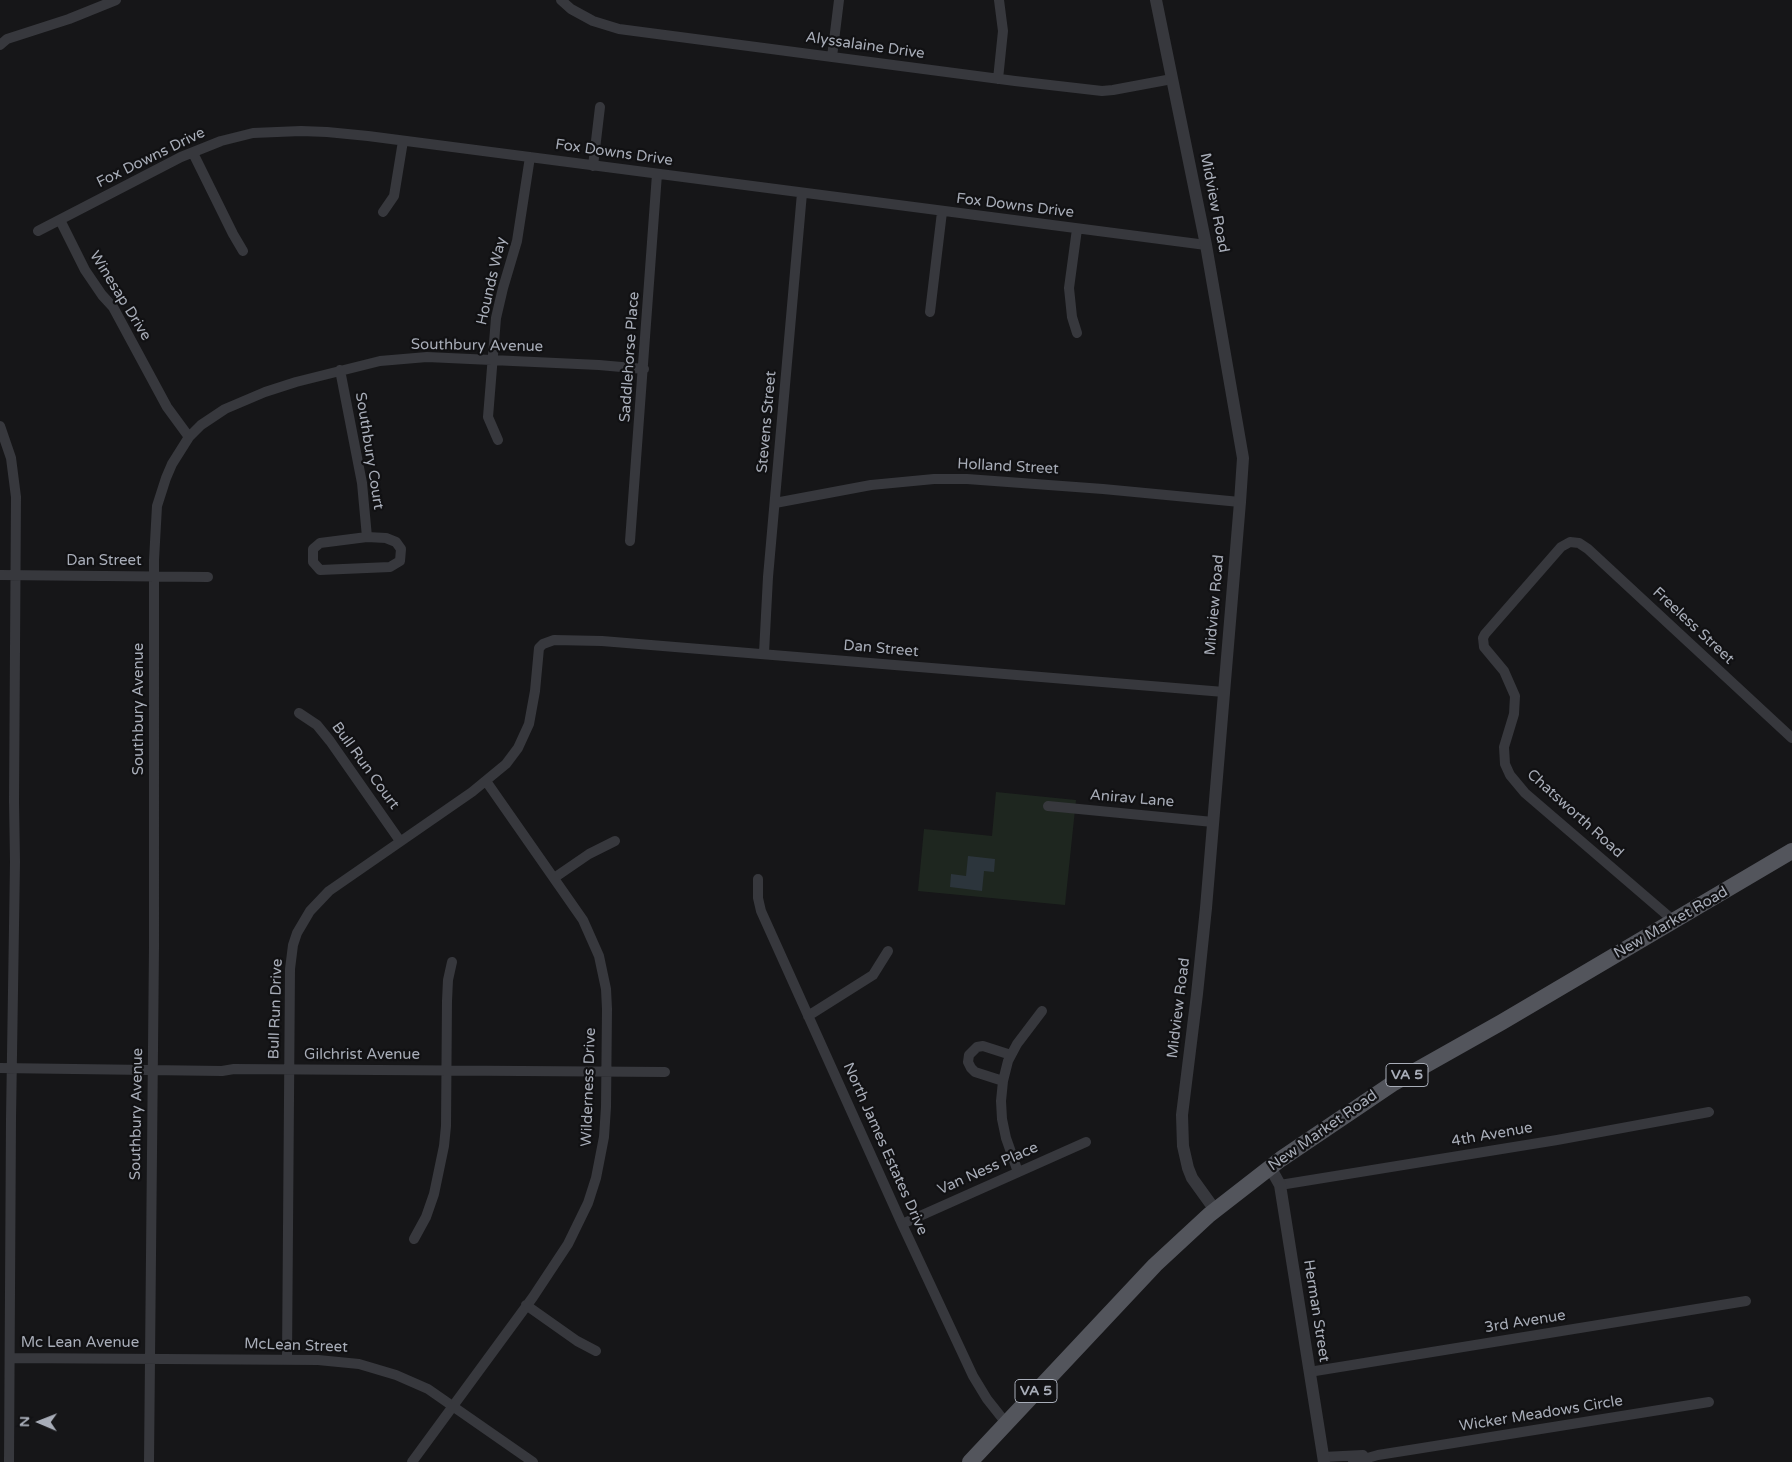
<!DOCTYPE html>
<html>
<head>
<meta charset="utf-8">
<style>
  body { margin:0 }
  #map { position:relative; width:1792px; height:1462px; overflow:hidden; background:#161618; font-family:"Varela Round",sans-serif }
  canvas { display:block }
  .north { position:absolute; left:15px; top:1397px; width:50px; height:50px; -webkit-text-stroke:4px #111113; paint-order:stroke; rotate:271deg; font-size:14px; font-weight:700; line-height:20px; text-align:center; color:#a8adb8 }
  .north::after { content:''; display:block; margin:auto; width:18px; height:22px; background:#a8adb8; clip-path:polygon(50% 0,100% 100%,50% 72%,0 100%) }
</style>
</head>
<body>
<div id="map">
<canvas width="1792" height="1462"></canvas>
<div class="north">N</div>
</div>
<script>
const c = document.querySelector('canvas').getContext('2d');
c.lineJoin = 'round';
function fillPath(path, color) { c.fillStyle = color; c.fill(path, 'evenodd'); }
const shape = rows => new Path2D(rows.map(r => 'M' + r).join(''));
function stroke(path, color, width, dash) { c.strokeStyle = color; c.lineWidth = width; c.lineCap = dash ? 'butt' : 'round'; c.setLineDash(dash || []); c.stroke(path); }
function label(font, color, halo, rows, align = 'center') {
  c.font = font + ' "Varela Round",sans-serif'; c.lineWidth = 4.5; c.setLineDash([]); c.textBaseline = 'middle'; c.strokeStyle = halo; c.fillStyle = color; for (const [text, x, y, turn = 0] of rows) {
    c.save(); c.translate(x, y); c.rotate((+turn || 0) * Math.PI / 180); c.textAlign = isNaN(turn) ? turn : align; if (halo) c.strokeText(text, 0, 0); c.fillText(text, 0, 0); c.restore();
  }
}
const green = shape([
  [996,792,1076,800,1065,905,918,891,924,829,992,836]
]);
const water = shape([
  [968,856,995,859,994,872,984,871,982,891,950,887,951,874,966,876]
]);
const minor = shape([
  [561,0,571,9,593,21,619,29,1015,81,1102,91,1113,90,1172,79],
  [0,45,7,39,69,19,116,0],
  [832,57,839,0],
  [998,79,1003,31,999,0],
  [193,153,233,234,243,251],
  [593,166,600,107],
  [383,212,394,196,403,141],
  [60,220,85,270,102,295,113,307,167,407,189,437],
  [1077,229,1069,288,1072,317,1077,333],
  [38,231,181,157,221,141,253,133,301,131,327,132,368,136,1206,245],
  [930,312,942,212],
  [340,370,362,483,367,537,320,543,313,549,313,562,320,570,390,567,400,561,401,549,396,542,386,538,367,537],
  [0,426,11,458,16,497,14,801,15,862,11,1119,9,1462],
  [498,440,488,417,496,318,503,288,517,241,530,157],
  [775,503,871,485,934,479,967,479,1103,489,1240,502],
  [630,541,657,174],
  [0,575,208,577],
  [764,653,768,577,802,193],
  [299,713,317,725,330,741,400,841],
  [1048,806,1213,822],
  [554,878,589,854,615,841],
  [758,879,758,898,761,911,902,1224,973,1376,987,1399,1006,1423],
  [1674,921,1525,793,1510,775,1505,764,1504,747,1514,714,1515,696,1504,671,1484,647,1483,638,1485,634,1561,547,1570,542,1579,543,1588,549,1792,738],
  [808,1016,873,975,888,951],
  [0,1068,222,1071,234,1069,665,1072],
  [1003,1081,975,1072,971,1068,968,1062,969,1055,977,1047,983,1046,1011,1055],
  [1018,1172,1006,1138,1002,1119,1001,1101,1003,1081,1008,1061,1017,1044,1042,1011],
  [1280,1185,1557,1140,1709,1112],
  [902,1224,1086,1142],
  [414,1239,426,1217,434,1194,444,1146,446,1126,447,1001,448,980,452,962],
  [526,1305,577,1341,596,1351],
  [10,1358,318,1360,359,1364,396,1375,428,1389,533,1462],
  [287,1359,290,969,293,945,297,933,310,911,329,891,472,792,506,764,518,748,529,724,535,691,539,648,543,644,554,640,602,641,1224,692],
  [1309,1372,1746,1301],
  [1323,1457,1363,1455],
  [149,1462,154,946,154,560,157,506,166,478,172,464,189,437,201,425,225,409,265,392,296,382,380,361,427,357,599,365,644,369],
  [412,1462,533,1297,568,1244,588,1203,596,1178,604,1137,606,1107,607,1009,606,989,599,956,583,920,486,781],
  [1353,1462,1378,1455,1416,1449,1709,1402]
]);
const tertiary = shape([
  [1156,0,1206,245,1243,458,1240,502,1206,908,1197,994,1182,1115,1183,1146,1188,1168,1192,1178,1215,1210],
  [1270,1167,1280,1185,1324,1462]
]);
const primary = shape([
  [970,1462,1155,1265,1209,1215,1281,1159,1392,1084,1502,1022,1792,851]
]);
const shields = [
  [1407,1075,42],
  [1036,1391,42]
];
const shieldNames = [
  ["VA 5",1407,1075],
  ["VA 5",1036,1391]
];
const streetNames = [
  ["Alyssalaine Drive",865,46,8],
  ["Fox Downs Drive",614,153,8],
  ["Fox Downs Drive",151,158,-26],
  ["Midview Road",1214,203,79],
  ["Fox Downs Drive",1015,206,7],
  ["Hounds Way",492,281,-77],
  ["Winesap Drive",120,296,58],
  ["Southbury Avenue",477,346,1],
  ["Saddlehorse Place",630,357,-86],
  ["Stevens Street",767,422,-85],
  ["Southbury Court",369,451,81],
  ["Holland Street",1008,467,3],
  ["Dan Street",104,561],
  ["Midview Road",1215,605,-85],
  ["Freeless Street",1693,626,43],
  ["Dan Street",881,649,5],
  ["Southbury Avenue",139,709,-90],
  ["Bull Run Court",365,766,54],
  ["Anirav Lane",1132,799,5],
  ["Chatsworth Road",1575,814,42],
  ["New Market Road",1671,923,-30],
  ["Midview Road",1179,1008,-83],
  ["Bull Run Drive",276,1009,-88],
  ["Gilchrist Avenue",362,1055],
  ["Wilderness Drive",589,1087,-88],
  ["Southbury Avenue",137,1114,-89],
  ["New Market Road",1323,1131,-35],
  ["4th Avenue",1492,1135,-10],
  ["North James Estates Drive",885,1149,66],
  ["Van Ness Place",988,1169,-24],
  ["Herman Street",1316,1311,81],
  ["3rd Avenue",1525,1322,-9],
  ["Mc Lean Avenue",80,1343],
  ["McLean Street",296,1346,2],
  ["Wicker Meadows Circle",1541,1414,-9]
];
fillPath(green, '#1e261f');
fillPath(water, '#2c353c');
stroke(minor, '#37383d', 10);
stroke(tertiary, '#37383d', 12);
stroke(primary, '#53555c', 16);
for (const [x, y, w] of shields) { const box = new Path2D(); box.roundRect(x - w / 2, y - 11.5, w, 23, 4); c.fillStyle = '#111113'; c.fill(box); stroke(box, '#a8adb8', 1); }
label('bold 14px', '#a8adb8', null, shieldNames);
label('15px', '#a8adb8', '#111113', streetNames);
</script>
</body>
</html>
